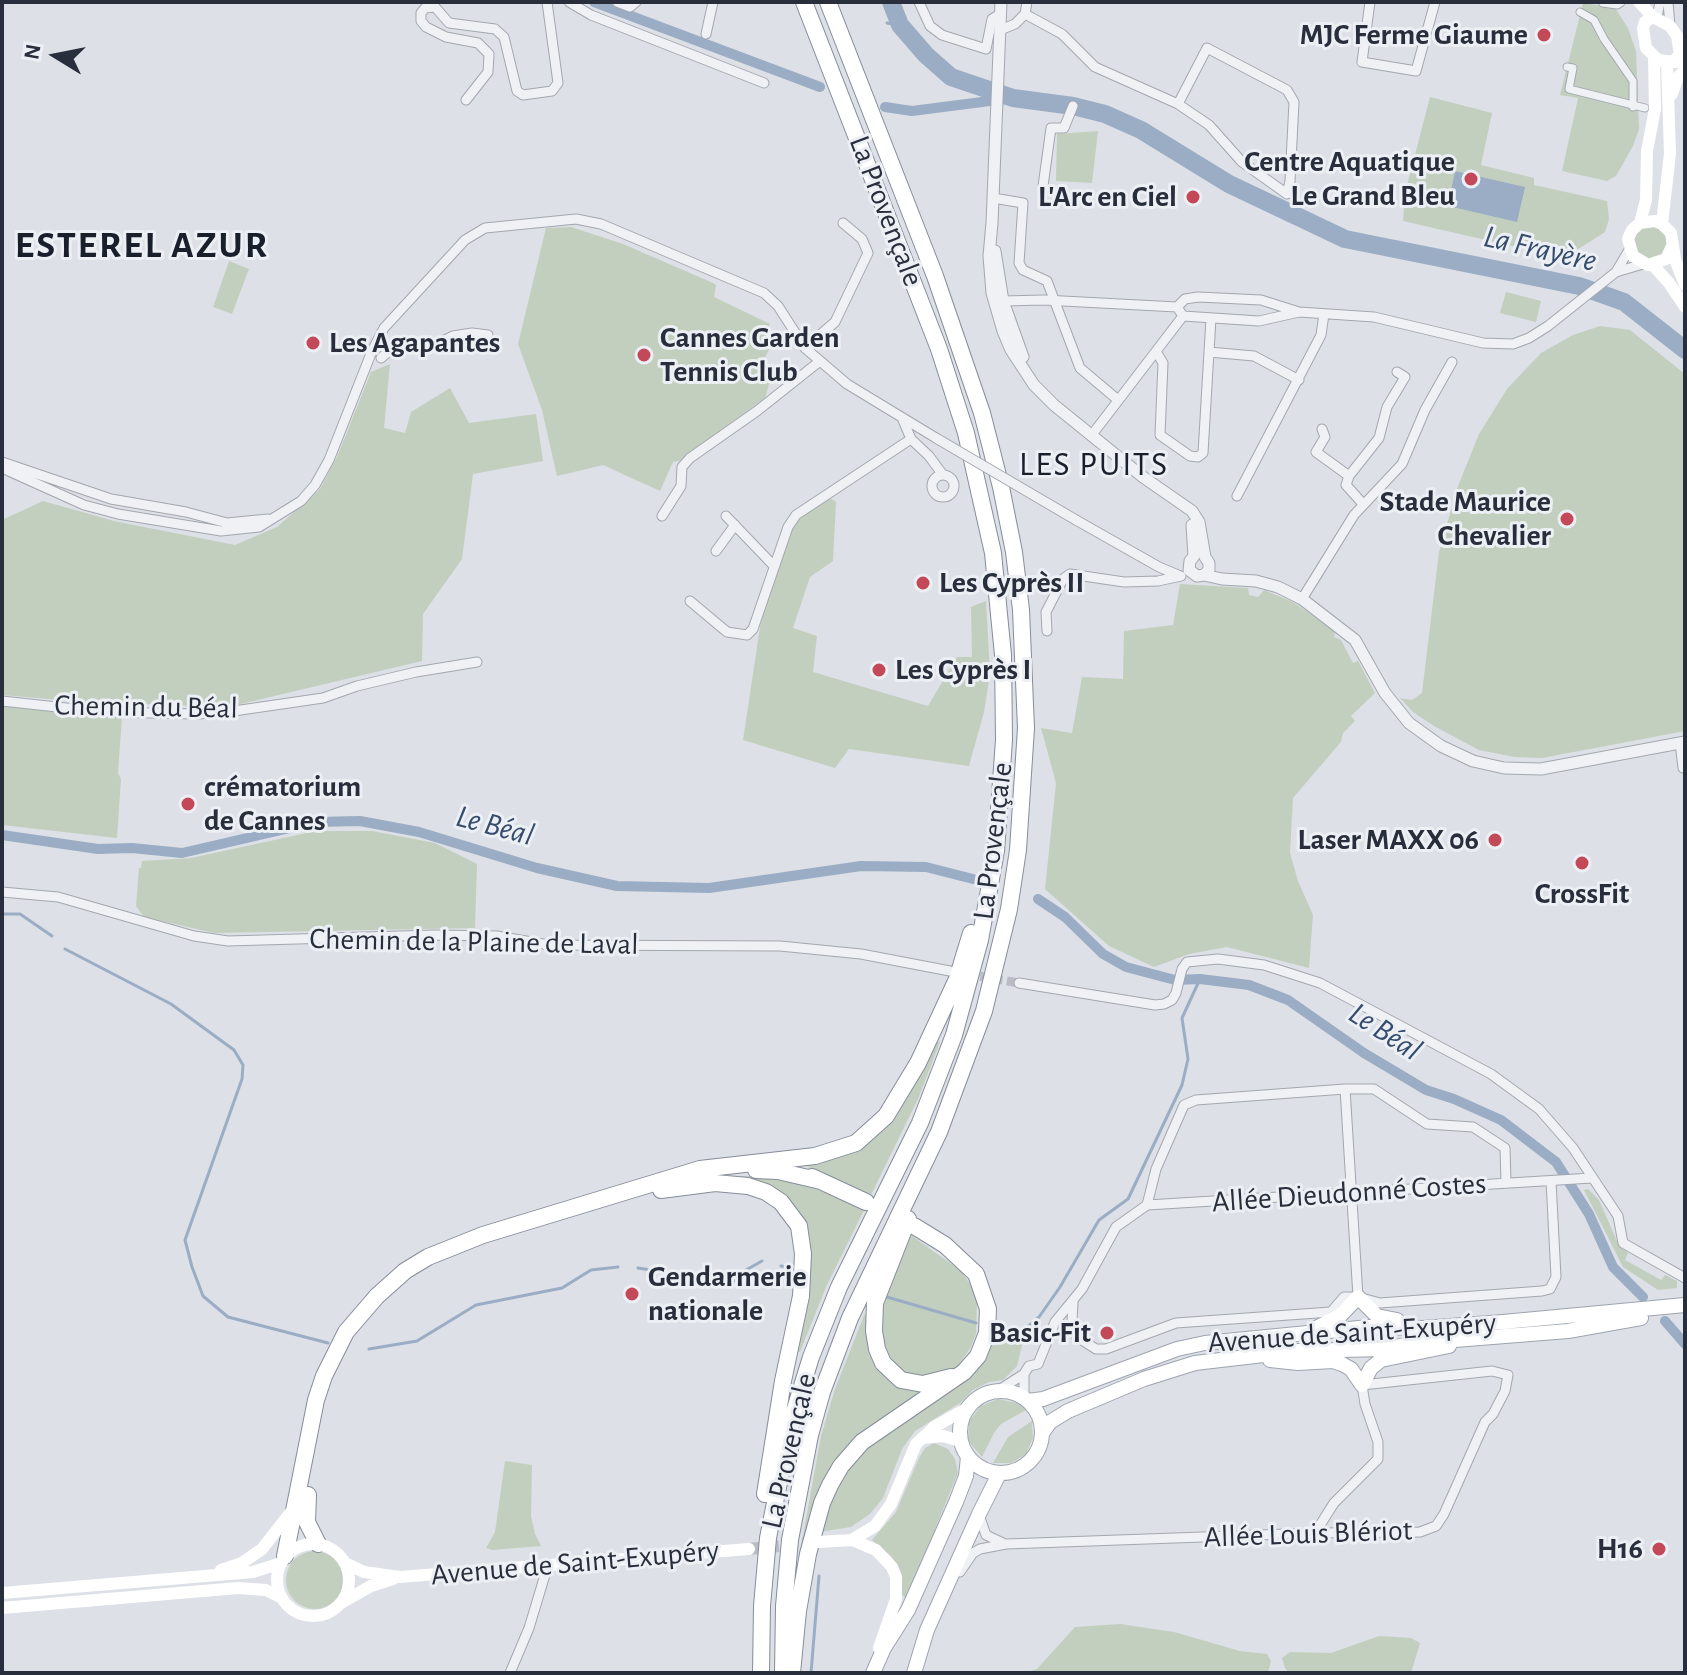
<!DOCTYPE html>
<html>
<head>
<meta charset="utf-8">
<style>
  body { margin:0 }
  #map { position:relative; width:1687px; height:1675px; overflow:hidden; background:#dde0e6; font-family:"Alegreya Sans",sans-serif }
  canvas { display:block }
  .frame { position:absolute; inset:0; border:4px solid #282e3b; pointer-events:none }
  .north { position:absolute; left:16px; top:16px; width:80px; height:80px; -webkit-text-stroke:6px #eceff4; paint-order:stroke; rotate:280deg; font-size:22px; font-weight:700; line-height:32px; text-align:center; color:#282e3b }
  .north::after { content:''; display:block; margin:auto; width:28px; height:36px; background:#282e3b; clip-path:polygon(50% 0,100% 100%,50% 72%,0 100%) }
</style>
</head>
<body>
<div id="map">
<canvas width="1687" height="1675"></canvas>
<div class="frame"></div>
<div class="north">N</div>
</div>
<script>
const c = document.querySelector('canvas').getContext('2d');
c.lineJoin = 'round';
function fillPath(path, color) { c.fillStyle = color; c.fill(path, 'evenodd'); }
const shape = rows => new Path2D(rows.map(r => 'M' + r).join(''));
function stroke(path, color, width, dash) { c.strokeStyle = color; c.lineWidth = width; c.lineCap = dash ? 'butt' : 'round'; c.setLineDash(dash || []); c.stroke(path); }
function label(font, color, halo, rows, align = 'center') {
  c.font = font + ' "Alegreya Sans",sans-serif'; c.lineWidth = 6; c.setLineDash([]); c.textBaseline = 'middle'; c.strokeStyle = halo; c.fillStyle = color; for (const [text, x, y, turn = 0] of rows) {
    c.save(); c.translate(x, y); c.rotate((+turn || 0) * Math.PI / 180); c.textAlign = isNaN(turn) ? turn : align; if (halo) c.strokeText(text, 0, 0); c.fillText(text, 0, 0); c.restore();
  }
}
const green = shape([
  [1583,3,1615,8,1628,28,1636,51,1639,129,1633,146,1616,176,1607,181,1562,171,1578,98,1560,95],
  [1430,97,1492,113,1481,165,1534,178,1534,185,1607,201,1609,219,1605,232,1561,260,1525,249,1403,221,1405,193],
  [1098,131,1092,183,1056,181,1057,134],
  '1633 243a17 17 0 1 1 34 0a17 17 0 1 1-34 0Z',
  [571,227,623,244,713,283,716,285,714,297,770,324,767,330,776,335,761,366,772,374,765,398,679,461,673,462,660,491,603,465,557,476,542,410,518,344,546,228],
  [229,261,249,269,232,314,213,307],
  [1506,292,1541,301,1536,322,1500,313],
  [1600,326,1630,330,1685,374,1685,731,1542,758,1514,757,1479,750,1434,726,1413,712,1400,698,1412,700,1422,693,1439,552,1458,486,1479,434,1507,389,1541,353,1573,335],
  [390,364,384,428,405,433,411,412,450,388,469,423,536,414,543,461,473,474,462,559,423,614,422,661,228,707,84,702,2,695,2,520,43,501,114,521,235,545,277,527,320,489,337,457,371,372],
  [830,498,836,502,833,561,810,577,793,628,817,636,813,672,928,706,957,657,972,657,971,607,986,601,990,674,984,712,969,766,849,749,835,768,743,740,760,627,783,546,797,519],
  [1180,584,1248,588,1249,595,1258,597,1264,590,1293,602,1335,631,1334,637,1341,640,1353,663,1358,661,1375,693,1351,716,1355,721,1343,733,1341,742,1293,798,1290,853,1298,881,1313,915,1309,968,1227,947,1189,954,1154,967,1109,946,1045,889,1056,783,1041,728,1072,733,1082,677,1123,679,1124,631,1173,625],
  [2,704,122,717,118,773,121,779,117,838,2,825],
  [316,831,372,831,435,843,477,864,475,928,214,933,144,917,136,906,139,868,141,868,142,861,191,858],
  [936,1041,940,1042,918,1099,871,1195,799,1163,842,1156,857,1149],
  [759,1175,795,1180,864,1210,826,1287,800,1352,794,1350,804,1226,735,1177],
  [1588,1189,1599,1200,1619,1246,1628,1253,1625,1260,1661,1280,1665,1275,1677,1281,1677,1288,1658,1290,1623,1267,1584,1190],
  [909,1234,960,1270,975,1291,977,1303,976,1334,971,1347,957,1367,935,1377,911,1377,896,1369,883,1342,880,1329,882,1304],
  [865,1313,873,1356,885,1377,907,1390,928,1391,857,1440,800,1552,821,1436,835,1389],
  [995,1332,1024,1337,1017,1366,1003,1380,989,1382,973,1390,960,1403,915,1431,902,1449,883,1498,870,1514,851,1527,819,1532,836,1484,867,1445,970,1378,987,1356],
  [998,1399,1017,1403,1026,1410,1001,1424,994,1433,982,1457,968,1441,969,1421,981,1406],
  [1032,1421,1033,1438,1026,1454,1011,1463,993,1463,1008,1437],
  [934,1443,948,1449,955,1459,958,1473,935,1529,939,1531,906,1598,902,1595,898,1569,892,1557,872,1540,896,1512,919,1458,925,1448],
  [505,1461,532,1465,531,1516,535,1534,541,1546,492,1550,486,1548,495,1532],
  '286 1580a29 29 0 1 1 58 0a29 29 0 1 1-58 0Z',
  [1120,1624,1174,1632,1240,1651,1267,1654,1271,1661,1268,1673,1024,1673,1037,1669,1075,1627],
  [1379,1636,1411,1638,1420,1643,1411,1673,1289,1673,1285,1668,1282,1658,1290,1652,1331,1653]
]);
const water = shape([
  [1455,171,1525,187,1517,222,1448,206]
]);
const stream = shape([
  [887,23,900,25],
  [2,914,20,914,52,936],
  [65,949,171,1004,234,1050,243,1065,242,1079,185,1240,192,1267,203,1296,228,1317,328,1343],
  [781,1266,792,1268],
  [638,1268,682,1275],
  [700,1280,729,1283,743,1278,746,1270,762,1261],
  [887,1297,976,1323],
  [1002,1327,1023,1331,1039,1317,1060,1287,1099,1220,1128,1199,1182,1085,1188,1059,1182,1018,1200,979],
  [369,1349,417,1341,476,1305,562,1288,591,1270,618,1267],
  [811,1673,819,1576]
]);
const canal = shape([
  [594,2,820,87],
  [885,107,912,111,1013,98],
  [2,835,98,849,132,848,182,853,316,822,360,821,419,832,537,868,617,886,709,888,861,866,926,867,973,879],
  [1038,899,1065,917,1103,954,1126,967,1175,980,1200,979,1249,985,1288,1000,1364,1053,1426,1090,1454,1099,1501,1120,1556,1162,1589,1214,1613,1267,1643,1297],
  [1665,1321,1685,1344]
]);
const river = shape([
  [891,2,900,25,926,55,951,77,1013,98,1073,106,1105,114,1141,130,1229,184,1345,239,1579,286,1624,302,1685,350]
]);
const minorTunnel = shape([
  [967,974,1019,983]
]);
const secondaryTunnel = shape([
  [749,1549,818,1542]
]);
const pedestrian = shape([
  [1580,12,1594,20,1604,39,1633,81,1633,107],
  [1567,67,1573,68,1569,89,1645,108]
]);
const minor = shape([
  [569,2,591,15,764,83],
  [617,2,630,7,636,2],
  [919,2,930,26,942,35,986,49,992,19,1000,14],
  [1370,2,1362,62,1416,71,1435,2],
  [1603,2,1617,4,1620,2],
  [1668,2,1670,26],
  [1025,14,1062,34,1095,67,1178,104,1209,125,1242,162,1287,194,1290,181,1294,102,1287,90,1207,48,1178,104],
  [1657,17,1660,2],
  [1000,30,1015,24,1025,14,1027,2],
  [706,34,713,2],
  [466,100,488,72,489,54,478,43,446,37,426,27,421,21,421,13,425,8,435,7,449,23,495,29,504,37,517,91,523,95,552,91,558,83,547,2],
  [1043,186,1051,128,1064,128,1073,106],
  [993,198,1023,203,1019,263,1023,270,1047,281,1080,368,1118,400],
  [1616,272,1643,264],
  [1003,301,1044,300,1177,307,1183,316,1259,321,1299,312,1261,300,1198,297,1185,299,1177,307],
  [1299,312,1374,317,1483,343,1513,344,1529,338,1548,326,1616,272,1629,250],
  [805,348,835,322,868,253,862,239,843,223],
  [1209,352,1254,356,1299,380],
  [1157,353,1163,363,1160,435,1190,456,1198,457,1203,453,1211,318],
  [381,358,397,344,434,345,453,336,472,333,488,335],
  [903,420,911,439,929,456,943,475],
  [1322,429,1325,437,1316,452,1349,476],
  [1091,436,1183,316],
  [2,462,111,499,186,512,227,523,268,519],
  [2,468,84,505,118,514,221,531,259,527,301,501,315,485,329,460,372,351,384,328,465,240,485,228,576,219,601,224,764,293,778,306,805,348,847,384,936,438],
  '932 486a11 11 0 1 1 22 0a11 11 0 1 1-22 0Z',
  [1237,496,1321,335,1324,314],
  [1363,504,1346,485,1349,476,1379,438,1387,407,1405,377,1397,372],
  [662,516,681,486,682,467,690,458,757,411,820,361],
  [726,516,774,566],
  [1076,520,1159,567,1178,575],
  [716,551,735,525],
  [1302,599,1354,515,1402,464,1425,410,1452,362],
  [690,601,727,632,747,635,753,629,788,527,796,515,911,439],
  [1047,631,1046,612,1063,579,1070,574,1124,582,1158,581,1181,576],
  [2,701,103,712,197,714,227,712,323,698,357,686,416,672,477,662],
  [1680,743,1683,768],
  [2,892,58,897,194,936,228,941,435,935,497,936,549,945,780,946,861,954,950,971],
  [1019,983,1155,1005,1164,1004,1172,1000,1176,993,1182,969,1187,962,1218,959,1264,965,1320,983,1491,1074,1539,1109,1573,1148,1618,1216,1623,1243,1685,1278],
  [1345,1089,1358,1297],
  [1147,1205,1156,1169,1184,1105,1196,1100,1345,1089,1374,1089,1427,1124,1473,1127,1505,1148,1506,1183],
  [1073,1301,1072,1322,1077,1337,1096,1349,1106,1349,1176,1323,1331,1312,1344,1297,1358,1297,1380,1303,1542,1291,1550,1289,1556,1277,1551,1181],
  [999,1390,1024,1374],
  [1024,1397,1024,1374,1029,1366,1038,1364,1055,1322,1082,1289,1116,1227,1147,1205,1592,1178],
  [979,1515,986,1535,1003,1543],
  [960,1572,973,1553,980,1549,1006,1544,1315,1533,1420,1532,1436,1526,1444,1514,1485,1422,1493,1414,1505,1391,1508,1375,1492,1371,1362,1385,1365,1404,1378,1442,1378,1459,1334,1503,1315,1533],
  [510,1673,529,1628,548,1565]
]);
const tertiary = shape([
  [1001,2,992,223,989,256,992,293,1003,331,1011,350,1034,385,1054,405,1143,477,1192,511,1199,522,1205,557,1209,563,1209,570,1204,575,1197,576,1189,570,1190,561,1194,556],
  [995,251,1003,301,1023,357],
  [1192,525,1194,556],
  [1204,575,1222,579,1256,581,1278,587,1302,599,1355,640,1385,693,1409,723,1441,746,1473,761,1504,768,1541,769,1685,742]
]);
const secondary = shape([
  [1639,2,1653,17,1670,26,1677,36,1680,54,1673,62],
  [1653,17,1645,22,1643,28,1646,48,1658,60,1685,63],
  [1672,94,1678,77,1685,70],
  [1640,223,1646,200,1647,151,1655,109,1654,58],
  [1662,224,1670,153,1667,63],
  [1672,246,1666,259,1648,265,1633,256,1628,239,1632,230,1640,223,1655,221,1662,224,1671,233,1675,259,1685,285],
  [1653,265,1669,283,1685,307],
  [922,1438,943,1436,960,1441],
  [852,1540,876,1550,892,1567,896,1577,896,1599,879,1648],
  [818,1542,852,1540,875,1526,891,1504,916,1444,934,1427,966,1409],
  '277 1580a36 36 0 1 1 72 0a36 36 0 1 1-72 0Z',
  [345,1563,364,1572,400,1577,749,1549],
  [221,1570,242,1563,262,1549,291,1512],
  [2,1593,253,1572,281,1563],
  [341,1603,371,1586,393,1579],
  [2,1608,238,1588,266,1590,282,1598]
]);
const primary = shape([
  [1318,1327,1340,1316,1358,1297,1377,1316,1397,1320],
  [1270,1360,1298,1363,1333,1361,1342,1364,1351,1369,1362,1385,1371,1368,1381,1360,1449,1346],
  '960 1432a41 41 0 1 1 82 0a41 41 0 1 1-82 0Z',
  [1028,1401,1043,1399,1177,1349,1205,1343,1369,1327,1423,1328,1503,1322,1685,1305],
  [1043,1432,1050,1422,1068,1411,1144,1379,1195,1363,1298,1351,1384,1349,1417,1343,1568,1331,1641,1318],
  [873,1673,884,1648,908,1610,956,1502,966,1476,968,1457],
  [914,1673,927,1630,979,1514,999,1474]
]);
const motorway = shape([
  [756,1170,778,1171,821,1181],
  [812,1177,866,1202],
  [661,1190,715,1183,748,1186,766,1192,781,1202,799,1226,803,1254,801,1296,783,1381,765,1494],
  [908,1219,875,1303,874,1331,877,1349,883,1363,901,1380,923,1384,951,1377],
  [308,1495,307,1522,318,1544],
  [285,1556,316,1400,324,1376,346,1332,377,1296,405,1271,428,1257,483,1235,700,1169,815,1156,856,1143,886,1116,918,1063,957,979,971,933],
  [761,1673,762,1606,768,1538,791,1422,811,1357,839,1287,920,1123,954,1035,980,940,996,851,1004,740,1003,655,993,553,966,433,939,349,804,2],
  [783,1673,784,1606,790,1540,810,1435,822,1392,850,1318,939,1132,984,1011,1009,909,1018,850,1026,728,1021,610,1014,552,1001,487,982,413,935,276,828,2],
  [792,1673,798,1611,808,1554,822,1503,830,1485,841,1466,862,1442,964,1372,978,1356,987,1333,988,1309,976,1274,945,1245,914,1226]
]);
const minorBridge = shape([
  [936,438,1076,520]
]);
const markers = [
  [1544,35,8,"#c34958"],
  [1471,179,8,"#c34958"],
  [1193,197,8,"#c34958"],
  [313,343,8,"#c34958"],
  [644,355,8,"#c34958"],
  [1567,519,8,"#c34958"],
  [923,583,8,"#c34958"],
  [879,670,8,"#c34958"],
  [188,804,8,"#c34958"],
  [1495,840,8,"#c34958"],
  [1582,863,8,"#c34958"],
  [632,1294,8,"#c34958"],
  [1107,1333,8,"#c34958"],
  [1659,1549,8,"#c34958"]
];
const poiNames = [
  ["MJC Ferme Giaume",1528,35],
  ["Centre Aquatique",1455,162],
  ["Le Grand Bleu",1455,196],
  ["L'Arc en Ciel",1177,197],
  ["Cannes Garden",660,338,"left"],
  ["Tennis Club",660,372,"left"],
  ["Les Agapantes",329,343,"left"],
  ["Stade Maurice",1551,502],
  ["Chevalier",1551,536],
  ["Les Cyprès II",939,583,"left"],
  ["Les Cyprès I",895,670,"left"],
  ["crématorium",204,787,"left"],
  ["de Cannes",204,821,"left"],
  ["Laser MAXX 06",1479,840],
  ["CrossFit",1582,894,"center"],
  ["Gendarmerie",648,1277,"left"],
  ["nationale",648,1311,"left"],
  ["Basic-Fit",1091,1333],
  ["H16",1643,1549]
];
const streetNames = [
  ["La Provençale",886,211,69],
  ["Chemin du Béal",146,707,1],
  ["La Provençale",993,841,-83],
  ["Chemin de la Plaine de Laval",474,942,1],
  ["Allée Dieudonné Costes",1349,1193,-4],
  ["Avenue de Saint-Exupéry",1352,1333,-4],
  ["La Provençale",789,1451,-77],
  ["Allée Louis Blériot",1308,1534,-2],
  ["Avenue de Saint-Exupéry",575,1563,-5]
];
const waterNames = [
  ["La Frayère",1540,249,13],
  ["Le Béal",495,826,15],
  ["Le Béal",1385,1032,33]
];
const quarterNames = [
  ["LES PUITS",1094,465]
];
const districtNames = [
  ["ESTEREL AZUR",142,246]
];
fillPath(green, '#c2cfbf');
fillPath(water, '#9aadc4');
stroke(stream, '#9aadc4', 3);
stroke(canal, '#9aadc4', 10);
stroke(river, '#9aadc4', 18);
stroke(minorTunnel, '#b9bcc4', 9, [9, 4.5]);
stroke(secondaryTunnel, '#b9bcc4', 12, [12, 6]);
stroke(pedestrian, '#a3a7af', 9);
stroke(minor, '#a3a7af', 11);
stroke(tertiary, '#a3a7af', 13);
stroke(primary, '#9da4b0', 16);
stroke(motorway, '#858d9b', 18);
stroke(pedestrian, '#eff1f4', 7);
stroke(minor, '#eff1f4', 9);
stroke(tertiary, '#eff1f4', 11);
stroke(secondary, '#fff', 12);
stroke(primary, '#fff', 14);
stroke(motorway, '#fff', 16);
stroke(minorBridge, '#a3a7af', 11, []);
stroke(minorBridge, '#eff1f4', 9);
for (const [x, y, r, color] of markers) { const dot = new Path2D(); dot.arc(x, y, r, 0, 2 * Math.PI); c.fillStyle = color; c.fill(dot); stroke(dot, '#eceff4', 3); }
label('bold 30px', '#282e3b', '#eceff4', poiNames, 'right');
label('30px', '#282e3b', '#eceff4', streetNames);
label('italic 32px', '#354c6c', '#eceff4', waterNames);
c.letterSpacing = '2px';
label('34px', '#1a1f2c', '#eceff4', quarterNames);
c.letterSpacing = '0px';
c.letterSpacing = '2px';
label('bold 38px', '#1a1f2c', '#eceff4', districtNames);
c.letterSpacing = '0px';
</script>
</body>
</html>
